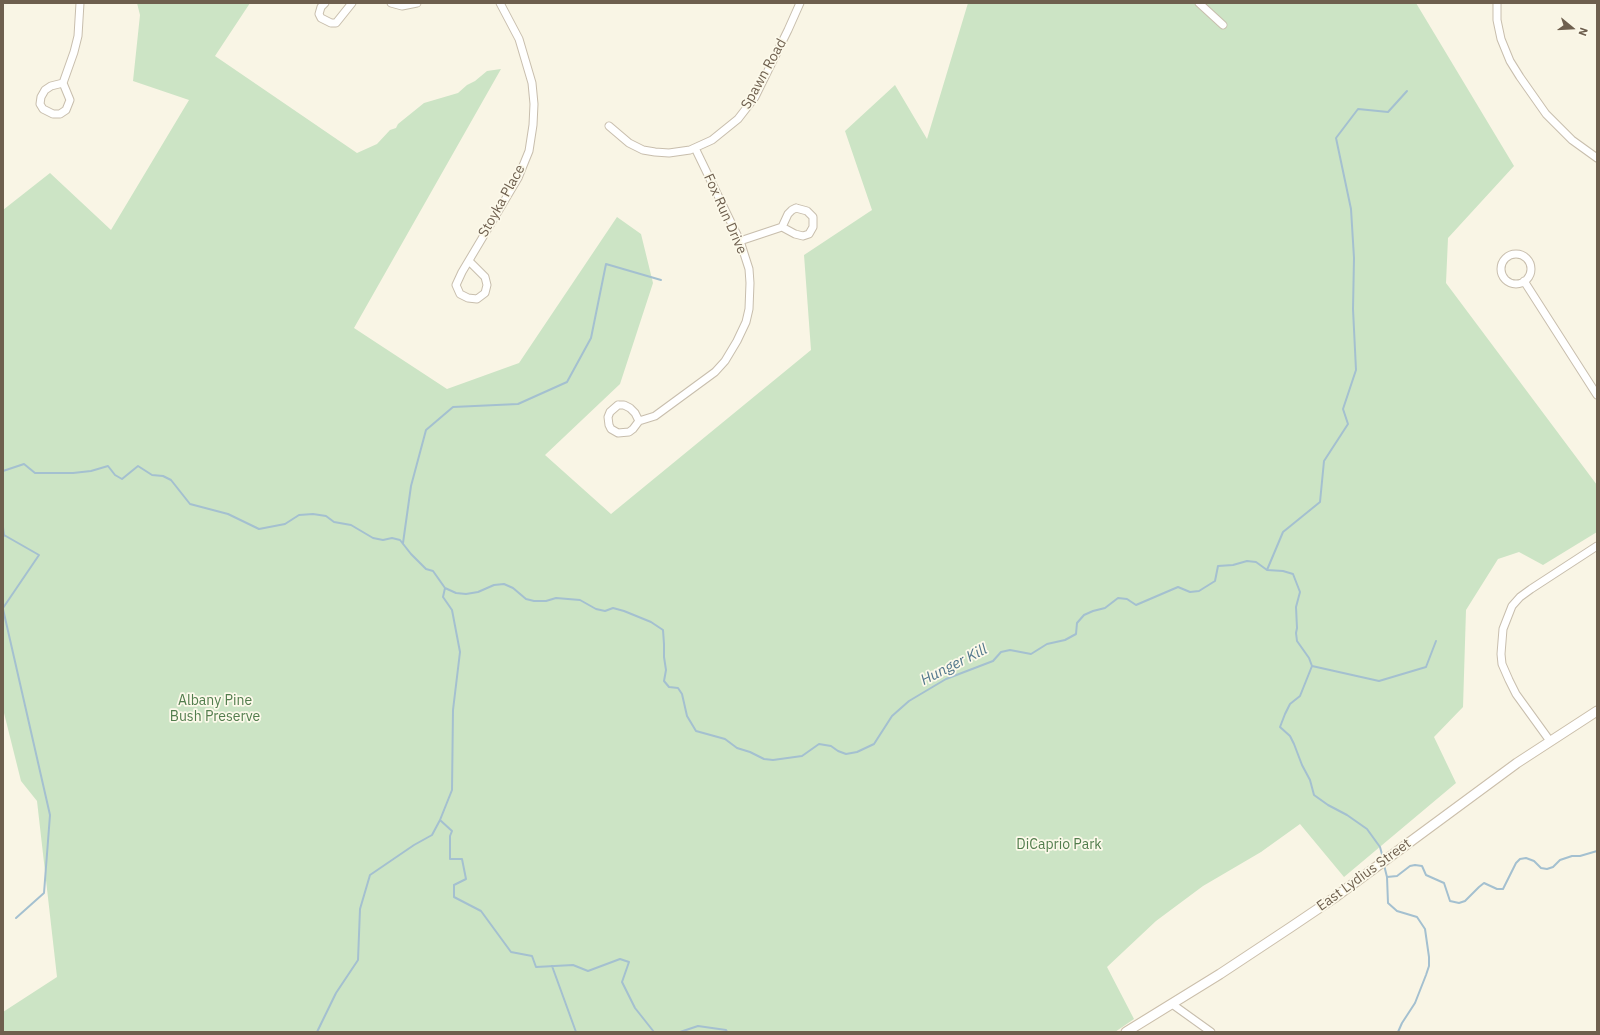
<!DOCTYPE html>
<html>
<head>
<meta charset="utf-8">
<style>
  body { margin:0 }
  #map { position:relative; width:1600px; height:1035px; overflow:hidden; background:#f9f5e5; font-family:"IBM Plex Sans",sans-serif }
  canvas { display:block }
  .frame { position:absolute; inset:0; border:4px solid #6e5f4e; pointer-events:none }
  .north { position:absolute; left:1552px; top:8px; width:40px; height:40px; -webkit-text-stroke:3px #fcf9ea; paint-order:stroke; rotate:108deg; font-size:11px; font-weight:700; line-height:16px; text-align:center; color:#6e5f4e }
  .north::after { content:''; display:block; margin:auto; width:14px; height:18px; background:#6e5f4e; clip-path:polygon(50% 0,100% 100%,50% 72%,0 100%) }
</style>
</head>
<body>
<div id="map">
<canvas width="1600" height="1035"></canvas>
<div class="frame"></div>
<div class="north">N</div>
</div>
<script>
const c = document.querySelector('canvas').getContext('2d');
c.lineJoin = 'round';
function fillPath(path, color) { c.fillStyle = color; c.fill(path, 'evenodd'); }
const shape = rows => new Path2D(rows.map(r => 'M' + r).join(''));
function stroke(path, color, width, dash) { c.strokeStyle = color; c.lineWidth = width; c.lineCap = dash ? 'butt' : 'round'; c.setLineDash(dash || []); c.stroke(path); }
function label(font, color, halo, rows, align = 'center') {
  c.font = font + ' "IBM Plex Sans",sans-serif'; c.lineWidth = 3.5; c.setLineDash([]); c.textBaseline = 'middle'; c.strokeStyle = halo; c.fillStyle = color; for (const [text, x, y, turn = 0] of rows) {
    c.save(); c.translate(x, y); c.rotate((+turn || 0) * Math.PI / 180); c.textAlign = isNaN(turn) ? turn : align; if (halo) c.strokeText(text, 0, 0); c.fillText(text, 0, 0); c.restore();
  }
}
const green = shape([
  [137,3,250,3,215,56,357,153,377,144,390,130,396,128,398,124,424,103,458,93,467,85,475,81,487,71,501,69,354,328,447,389,519,363,617,217,641,234,653,283,620,384,545,455,611,514,811,350,804,255,872,210,845,131,895,85,927,139,968,3,1416,3,1514,166,1448,238,1446,283,1597,485,1597,532,1543,565,1519,552,1498,559,1466,610,1463,707,1434,737,1456,783,1344,877,1300,824,1261,852,1203,886,1156,921,1107,967,1134,1019,1115,1032,3,1032,3,1012,57,977,37,801,21,781,3,709,3,210,50,173,111,230,189,100,133,81,140,15]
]);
const stream = shape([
  [3,471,24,464,35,473,73,473,91,471,108,466,115,475,122,479,138,466,152,475,163,476,171,480,190,504,228,514,259,529,285,524,299,515,313,514,326,516,334,522,351,525,373,538,383,540,392,538,400,540,411,554,426,569,433,571,445,588,456,593,466,594,478,592,494,585,504,584,513,588,526,599,534,601,546,601,556,598,580,600,596,609,605,611,613,608,624,611,651,622,663,630,664,644,664,657,666,670,664,681,669,687,678,688,682,694,687,716,696,731,725,739,737,748,750,752,764,759,773,760,802,756,819,744,831,746,838,751,846,754,857,752,874,744,892,716,909,701,946,679,993,661,1001,652,1010,650,1031,654,1047,644,1065,640,1076,634,1077,623,1084,615,1093,611,1105,608,1118,598,1127,599,1136,605,1178,587,1190,592,1199,591,1215,581,1218,566,1233,565,1247,561,1256,562,1267,570,1283,571,1293,574,1300,592,1296,607,1297,628,1296,633,1297,641,1309,658,1312,666,1300,696,1290,704,1285,714,1280,727,1290,736,1294,744,1302,765,1310,780,1314,795,1328,805,1347,815,1367,829,1380,847,1383,858],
  [3,527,4,535,3,537],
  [403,543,411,486,426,430,453,407,518,404,567,382,591,338,606,264,661,280],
  [1267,570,1283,532,1320,502,1324,461,1348,424,1343,409,1356,370,1353,309,1354,258,1351,209,1336,138,1358,109,1388,112,1407,91],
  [445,588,443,597,452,610,460,652,453,710,452,790,440,820,452,831,450,836,450,859,462,859,466,879,454,885,454,897,481,911,511,952,532,956,536,967,573,965,588,971,620,959,629,962,622,982,635,1008,654,1032],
  [3,608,39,555,4,535],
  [3,609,50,815,44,893,16,918],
  [1312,666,1379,681,1426,667,1436,641],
  [1384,865,1387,877,1397,876,1410,866,1415,865,1422,866,1426,875,1444,883,1450,901,1459,903,1465,901,1479,887,1484,883,1497,889,1503,889,1516,863,1520,859,1526,858,1534,861,1541,868,1547,869,1553,867,1560,860,1572,856,1580,856,1597,851],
  [1387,877,1388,903,1397,911,1417,917,1425,929,1429,957,1429,966,1426,975,1415,1003,1402,1023,1398,1032],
  [552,966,576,1032],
  [317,1032,336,993,358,960,360,909,370,875,414,845,432,835,440,820],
  [680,1032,698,1026,726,1030,727,1032]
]);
const street = shape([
  [325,3,321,7,319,14,321,18,331,23,336,23,352,3],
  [391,3,402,6,417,3],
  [1199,3,1223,25],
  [1497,3,1497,20,1501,39,1510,61,1520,77,1546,114,1572,140,1597,158],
  [63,83,70,100,66,110,60,114,53,114,43,109,40,104,41,97,45,90,51,86,63,83],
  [63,83,74,52,78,36,80,3],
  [609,126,629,143,643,150,655,152,669,153,690,150,712,140,738,119,755,97,788,30,800,3],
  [796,208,807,211,813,217,813,227,809,234,803,236,795,234,782,227,788,214,792,210,796,208],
  [740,241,782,227],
  '1501 269a15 15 0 1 1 30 0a15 15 0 1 1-30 0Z',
  [469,261,485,277,487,285,485,293,477,299,468,298,460,294,456,285,462,272,518,178,529,151,533,125,534,104,532,83,519,39,500,3],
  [1524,281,1597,395],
  [618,405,624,405,630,408,635,413,639,421,633,429,629,432,618,433,611,429,609,425,608,417,610,412,618,405],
  [639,421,655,416,715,372,725,361,737,341,746,322,749,309,750,283,749,269,740,241,695,148],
  [1550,741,1516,694,1509,680,1502,664,1501,654,1503,629,1512,606,1520,597,1531,589,1597,546],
  [1172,1004,1211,1032]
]);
const secondary = shape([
  [1126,1032,1220,974,1291,927,1334,898,1517,763,1597,711]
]);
const streetNames = [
  ["Spawn Road",764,74,-61],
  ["Stoyka Place",502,201,-61],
  ["Fox Run Drive",725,214,66],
  ["East Lydius Street",1364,875,-36]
];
const parkNames = [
  ["Albany Pine",215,701],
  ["Bush Preserve",215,717],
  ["DiCaprio Park",1059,845]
];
const waterNames = [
  ["Hunger Kill",954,665,-27]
];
fillPath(green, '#cce4c5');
stroke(stream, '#a4c0d0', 2);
stroke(street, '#c8bead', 9);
stroke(secondary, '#cbbfab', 11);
stroke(street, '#fff', 7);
stroke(secondary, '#fff', 9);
label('14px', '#6e5f4e', '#fcf9ea', streetNames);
label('14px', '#527d4d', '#fcf9ea', parkNames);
label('italic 15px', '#52778c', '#fcf9ea', waterNames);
</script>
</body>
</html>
